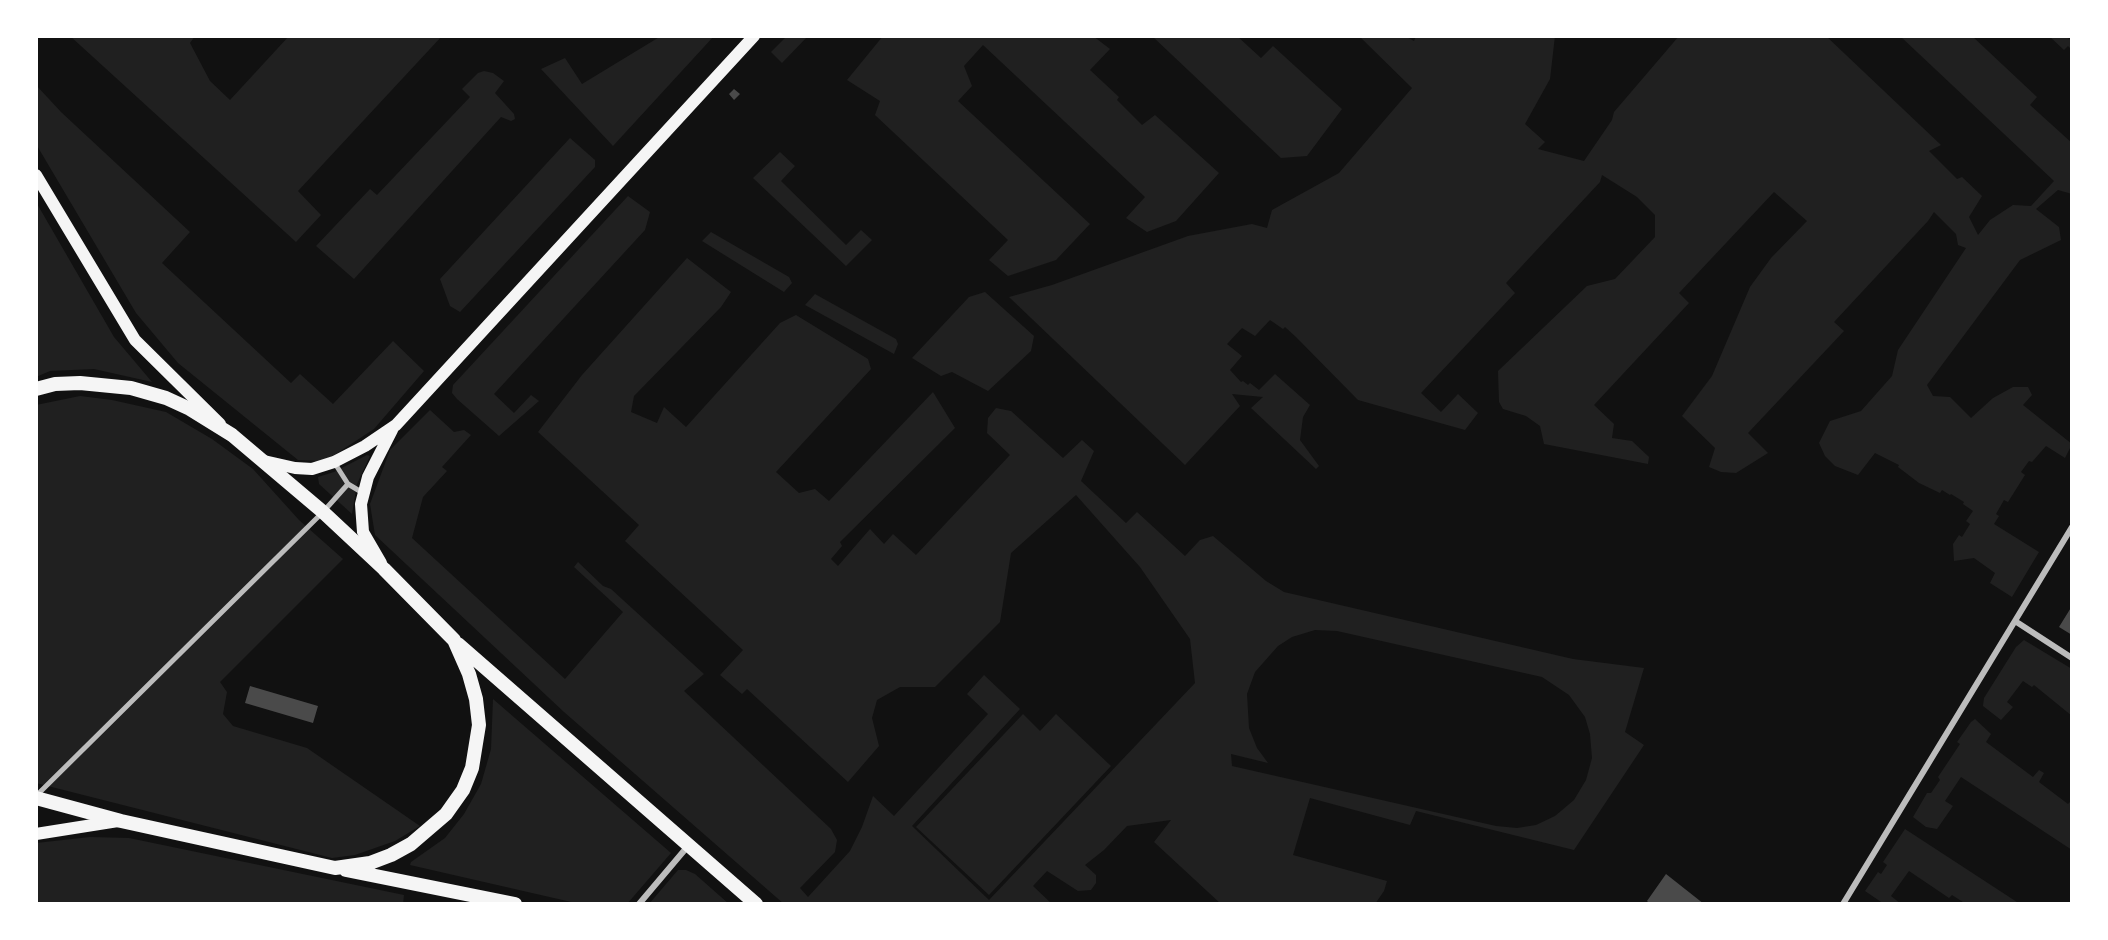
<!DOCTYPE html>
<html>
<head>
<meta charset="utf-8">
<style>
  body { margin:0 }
  #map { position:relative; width:2108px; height:940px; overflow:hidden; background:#111; font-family:"Sofia Sans Condensed",sans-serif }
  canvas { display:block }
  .frame { position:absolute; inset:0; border:38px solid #fff; pointer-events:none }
</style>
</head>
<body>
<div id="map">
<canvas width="2108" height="940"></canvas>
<div class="frame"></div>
</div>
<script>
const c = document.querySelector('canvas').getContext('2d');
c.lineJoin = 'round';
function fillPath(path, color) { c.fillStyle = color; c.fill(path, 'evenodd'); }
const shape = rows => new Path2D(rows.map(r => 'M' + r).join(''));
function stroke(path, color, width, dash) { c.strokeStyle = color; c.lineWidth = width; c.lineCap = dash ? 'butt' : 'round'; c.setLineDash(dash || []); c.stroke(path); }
const green = shape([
  [70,36,195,36,190,43,210,81,230,100,289,36,442,36,298,191,321,215,296,242],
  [661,36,714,36,613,146,541,69,565,58,582,84],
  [787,36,808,36,782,63,771,52],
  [883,36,1093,36,1110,49,1090,70,1119,97,1117,100,1142,125,1155,115,1219,173,1176,221,1147,232,1126,218,1145,197,983,45,964,66,972,86,958,101,1090,224,1056,260,1008,276,989,260,1008,240,875,115,880,101,847,80],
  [1152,36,1237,36,1261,58,1273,46,1342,109,1307,156,1281,158],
  [1359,36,1405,36,1414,41,1416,36,1555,36,1550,79,1525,124,1545,142,1538,149,1584,161,1612,120,1614,112,1679,36,1826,36,1941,145,1929,151,1957,179,1962,177,1982,196,1969,217,1978,235,1990,220,2013,205,2031,206,2054,181,1900,36,1972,36,2037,97,2030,105,2072,143,2072,194,2058,190,2036,209,2059,227,2061,240,2020,260,1927,385,1933,396,1950,397,1971,418,1993,398,2013,387,2028,387,2032,395,2023,405,2072,444,2065,458,2046,446,2032,462,2029,461,2021,472,2025,475,2008,502,2004,500,1996,514,1999,516,1994,524,2039,552,2012,597,1990,583,1995,573,1974,558,1954,561,1953,544,1959,535,1962,537,1970,524,1966,521,1973,511,1963,504,1964,502,1951,494,1950,495,1942,490,1940,493,1919,483,1898,467,1899,465,1875,453,1858,475,1835,466,1825,456,1819,443,1830,421,1861,411,1892,376,1898,350,1966,248,1958,245,1956,234,1934,212,1928,221,1834,322,1844,331,1748,433,1768,453,1736,473,1721,472,1709,467,1715,448,1682,416,1712,376,1750,287,1771,258,1807,221,1774,192,1679,293,1689,303,1594,405,1614,424,1612,438,1632,441,1649,457,1648,464,1544,444,1540,426,1526,416,1503,409,1499,402,1498,371,1587,286,1615,279,1655,237,1655,215,1637,197,1602,175,1600,182,1506,283,1515,293,1421,393,1441,412,1458,394,1478,413,1465,430,1358,400,1296,337,1285,327,1283,329,1270,320,1255,336,1242,328,1227,344,1242,356,1230,370,1241,382,1243,381,1248,385,1250,383,1259,390,1275,374,1310,405,1303,417,1300,440,1319,466,1316,469,1251,408,1263,397,1232,394,1240,406,1185,465,1009,297,1052,285,1188,236,1252,224,1267,228,1272,210,1339,173,1412,88],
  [2049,36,2063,36,2072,40,2072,50,2068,46,2064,50],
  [484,71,493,73,504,81,495,93,514,114,515,119,511,121,501,117,354,279,316,246,370,189,377,195,470,97,462,89,478,73],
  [36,85,61,112,190,232,162,263,291,383,300,374,333,404,393,341,424,371,374,429,325,461,298,460,178,363,136,313,36,144],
  [570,138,595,160,595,167,460,312,450,306,440,279],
  [780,152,795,166,781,181,846,245,861,230,872,240,846,266,753,178],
  [628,196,650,212,645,230,494,394,514,413,531,395,539,401,499,436,457,399,452,393,453,385],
  [36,202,114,337,152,382,94,369,50,371,36,377],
  [711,232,789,277,792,283,784,292,702,241],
  [687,258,731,292,721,307,634,396,631,412,657,423,664,407,686,427,780,323,796,315,868,359,871,369,776,472,799,493,815,489,829,501,933,392,955,428,840,542,842,546,831,559,838,566,870,529,884,544,893,534,916,555,1010,455,987,433,988,418,996,408,1011,411,1063,458,1082,440,1094,451,1081,481,1126,523,1137,512,1185,556,1200,540,1213,536,1266,581,1284,592,1573,659,1644,668,1625,732,1644,745,1574,850,1416,811,1410,825,1310,798,1293,855,1387,881,1384,891,1375,904,1221,904,1154,842,1171,820,1127,826,1104,850,1085,865,1096,875,1096,883,1091,890,1078,891,1047,871,1033,886,1052,904,784,904,564,712,375,535,370,504,390,450,430,410,454,432,464,430,471,435,442,467,447,471,423,497,412,538,565,679,623,612,574,567,578,562,603,586,611,589,704,674,684,691,831,829,837,840,835,852,800,888,808,897,850,851,862,827,873,796,894,816,988,714,967,694,984,675,1020,709,912,826,989,900,1195,683,1190,639,1140,567,1076,495,1011,553,1000,622,935,687,900,687,877,700,872,718,879,746,848,782,747,689,742,694,720,675,743,650,625,541,639,525,538,432,582,375],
  [1315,630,1337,631,1542,677,1569,695,1585,717,1590,734,1592,758,1586,780,1574,800,1555,816,1536,825,1517,828,1496,826,1232,766,1231,754,1268,763,1257,748,1249,728,1247,694,1255,672,1278,646,1292,637],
  [985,292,1034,336,1031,351,988,391,952,372,941,376,912,358,969,297],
  [815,294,896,339,898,344,894,354,805,305],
  [80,396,112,400,166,412,212,439,253,469,299,520,343,559,220,682,227,692,223,714,233,726,307,748,420,826,395,841,355,855,332,858,36,783,36,405],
  [367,455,370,456,357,484,352,514,319,484,318,477,334,472],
  [2024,640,2072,669,2072,716,2034,685,2032,687,2023,681,2007,702,2013,707,2001,720,1983,706,1984,698,2016,647],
  [493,699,671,853,627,904,580,904,410,865,411,862,445,838,464,814,481,784,491,749],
  [1023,714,1040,731,1056,714,1111,766,989,895,916,827],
  [1975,719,1991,734,1986,742,2033,777,2039,770,2044,773,2039,782,2068,804,2072,800,2072,850,1961,777,1945,801,1953,806,1937,829,1926,827,1913,817,1927,793,1931,793,1940,780,1938,777,1960,744,1957,742,1971,722],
  [1905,829,2020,904,1966,904,1952,895,1949,898,1909,871,1891,896,1901,904,1884,904,1865,891,1878,872,1881,874,1887,865,1883,862],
  [90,837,129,838,404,895,403,904,36,904,36,843],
  [678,870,686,870,695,874,729,904,649,904]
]);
const building = shape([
  [734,89,740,94,734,100,729,94],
  [2072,606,2072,635,2059,627],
  [250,686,318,706,313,723,245,703],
  [1666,874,1704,904,1650,904,1647,901]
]);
const pedestrian = shape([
  [334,462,348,484,363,493],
  [36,796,323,512,348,484]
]);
const minor = shape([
  [2015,621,2072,658],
  [639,904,688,846],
  [1843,904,2072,527]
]);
const secondary = shape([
  [36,175,135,340,220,424],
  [264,461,295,468,312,469,334,462,365,446,396,425,754,36],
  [381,563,363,532,361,504,368,477,392,430],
  [36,834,118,821]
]);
const primary = shape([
  [36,389,55,384,80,383,131,388,166,398,190,409,232,435,323,512,384,569,454,640,469,674,476,699,479,725,472,768,463,790,446,814,411,844,391,855,370,863,335,868,121,821,36,798],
  [458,644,756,904],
  [346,870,515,904]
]);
fillPath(green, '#202020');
fillPath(building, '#4a4a4a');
stroke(pedestrian, '#bcbcbc', 5);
stroke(minor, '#bcbcbc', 6);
stroke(secondary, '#f5f5f5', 12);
stroke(primary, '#f5f5f5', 14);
</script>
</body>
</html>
